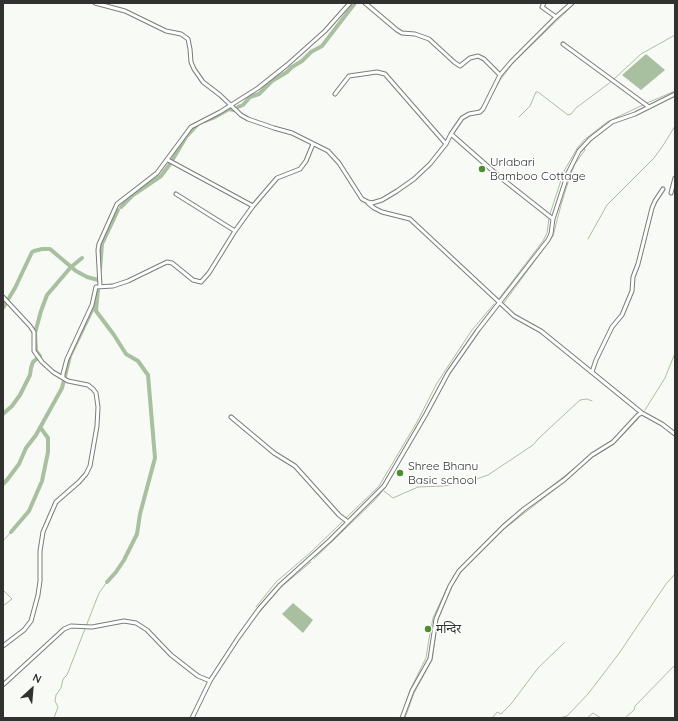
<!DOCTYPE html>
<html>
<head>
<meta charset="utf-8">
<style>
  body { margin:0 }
  #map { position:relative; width:678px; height:721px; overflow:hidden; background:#f8faf6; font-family:Quicksand,sans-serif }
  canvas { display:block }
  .frame { position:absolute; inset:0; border:4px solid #313230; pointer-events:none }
  .north { position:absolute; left:12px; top:669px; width:40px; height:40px; -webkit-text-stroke:3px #fff; paint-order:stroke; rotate:26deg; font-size:11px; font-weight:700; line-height:16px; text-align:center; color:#313230 }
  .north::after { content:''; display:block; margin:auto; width:14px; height:18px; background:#313230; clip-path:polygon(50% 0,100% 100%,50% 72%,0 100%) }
</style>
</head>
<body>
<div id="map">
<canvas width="678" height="721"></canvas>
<div class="frame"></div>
<div class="north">N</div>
</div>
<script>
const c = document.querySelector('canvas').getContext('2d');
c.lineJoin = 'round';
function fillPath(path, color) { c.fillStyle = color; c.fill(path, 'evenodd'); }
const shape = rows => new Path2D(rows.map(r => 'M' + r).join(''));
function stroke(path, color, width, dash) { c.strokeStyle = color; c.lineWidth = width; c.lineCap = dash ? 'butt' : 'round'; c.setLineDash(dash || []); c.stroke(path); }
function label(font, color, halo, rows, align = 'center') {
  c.font = font + ' Quicksand,"Noto Sans Devanagari",sans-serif'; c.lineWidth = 3; c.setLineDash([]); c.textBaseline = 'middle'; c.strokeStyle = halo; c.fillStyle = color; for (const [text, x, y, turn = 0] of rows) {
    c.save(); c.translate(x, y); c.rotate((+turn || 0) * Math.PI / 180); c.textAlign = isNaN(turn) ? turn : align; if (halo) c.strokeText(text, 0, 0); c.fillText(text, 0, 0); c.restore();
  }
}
const water = shape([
  [646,54,665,70,641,90,622,75],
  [293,603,313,620,303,633,282,614]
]);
const stream = shape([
  [614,79,641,54,675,35],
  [488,102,500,80,513,63,575,3],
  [647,103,675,91],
  [519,117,530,106,536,92,538,92,568,115,571,114,576,108,612,81],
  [550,214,564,171,578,147,584,140,607,122,643,105],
  [588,239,607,205,654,158,664,144,675,126],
  [498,300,543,241,547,233,549,218],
  [503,304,553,236,561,205,570,176,575,164,585,150,584,147],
  [645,410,665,378,675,353],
  [625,426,637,414],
  [590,455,607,444],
  [567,479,593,457,614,444,639,418],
  [384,491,393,498,418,487,444,486,471,481,488,475,533,445,538,439,580,400,587,399,592,401],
  [346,518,379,486,417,422,437,383,472,330,494,304],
  [3,541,11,532],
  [314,559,374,501,384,489,396,468],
  [456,572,504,523,580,464],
  [451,582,454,575],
  [3,590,12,599,3,606],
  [256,607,276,582,311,552,342,522],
  [252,621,280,588,311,562],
  [403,712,410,690,426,658,429,639,433,618,447,588],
  [54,718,58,707,55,701,56,695,61,688,63,679,67,675,99,593,107,582],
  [405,718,414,693,432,660,438,619,451,588,461,572,504,529,563,483],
  [492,718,497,712,501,714,511,704,538,668,564,643],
  [559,718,567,716,588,694,620,652,666,584,675,574],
  [587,718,593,713,601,718],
  [625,718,634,710,635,706,675,665]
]);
const canal = shape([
  [238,107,243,105,250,97,259,94,272,81,287,72,292,67,302,61,311,52,322,46,355,3],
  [205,121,213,118,229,109,234,110],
  [173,159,186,137,197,125],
  [121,207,133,195,161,176,170,164],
  [100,269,102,244,118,210],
  [98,289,96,311,114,335,126,354,138,361,148,375,155,458,140,514,137,534,124,560,116,572,107,582],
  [3,308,15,288,32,252,34,251,42,249,50,249,76,271,87,277,98,280],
  [3,414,12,406,20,395,30,375,31,368,33,362,40,356,36,351,35,333,41,311,47,295,71,267,82,258],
  [3,484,7,480,19,464,26,448,36,435,62,388,70,356,95,304],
  [11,532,29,511,42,481,48,452,48,438,40,427]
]);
const street = shape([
  [95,3,125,11,166,31,181,34,188,39,190,49,191,62,194,69,203,82,220,95,241,115,248,119,274,128,292,133,328,151,339,163,362,199,368,202,372,203,382,200,397,191,414,179,430,164,446,144,451,134,462,118,469,114,480,112,483,109,500,75,511,62,556,17,572,3],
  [365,3,397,30,402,33,415,34,429,39,454,62,460,66,470,58,478,56,484,59,500,75],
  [544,3,542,7,556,17],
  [563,44,649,107],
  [335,94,349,76,377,72,385,74,446,144],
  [451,134,501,178,553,219],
  [168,160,253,206],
  [671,193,675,178],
  [176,194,235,231],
  [368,203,374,208,382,212,410,219,514,316,541,331,642,413,662,424,675,434],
  [100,286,98,250,99,244,117,204,157,173,191,127,220,112,258,88,287,65,325,31,350,3],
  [3,297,30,326,34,332,34,351,42,362,53,372,68,381,88,385,93,389,96,393,98,407,97,426,90,466,86,474,79,482,56,502,43,532,40,551,40,581,38,595,31,621,24,630,3,646],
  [592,372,596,360,612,327,622,315,632,291,633,277,638,264,652,208,655,201,663,189],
  [63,378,63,374,67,359,92,305,96,287,113,286,128,281,167,262,172,263,193,280,201,282,209,273,235,231,253,206,277,178,300,169,306,161,313,144,314,144],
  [231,417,274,453,295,466,339,515,348,522],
  [3,685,64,629,71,626,92,627,124,621,136,623,147,630,171,655,198,676,210,681],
  [192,718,210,681,238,638,259,609,280,585,330,540,384,486,426,414,448,373,478,330,548,240,551,234,553,219,568,173,579,151,590,139,612,122,635,114,675,94],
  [402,718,412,691,430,659,436,619,450,586,459,571,503,527,524,509,564,480,592,455,613,442,638,415,642,413]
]);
const markers = [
  [482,169,4,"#4f8e2f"],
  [400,473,4,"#4f8e2f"],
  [428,629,4,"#4f8e2f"]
];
const poiNames = [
  ["Urlabari",490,162],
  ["Bamboo Cottage",490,176],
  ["Shree Bhanu",408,466],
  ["Basic school",408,480],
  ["मन्दिर",436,629]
];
fillPath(water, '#a9c0a0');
stroke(stream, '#a9c0a0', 1);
stroke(canal, '#a9c0a0', 4);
stroke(street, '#7a7d79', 5);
stroke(street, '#fff', 3);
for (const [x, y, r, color] of markers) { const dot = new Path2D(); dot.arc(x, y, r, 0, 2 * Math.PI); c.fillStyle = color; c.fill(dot); stroke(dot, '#fff', 1.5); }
label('12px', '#313230', '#fff', poiNames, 'left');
</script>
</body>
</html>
